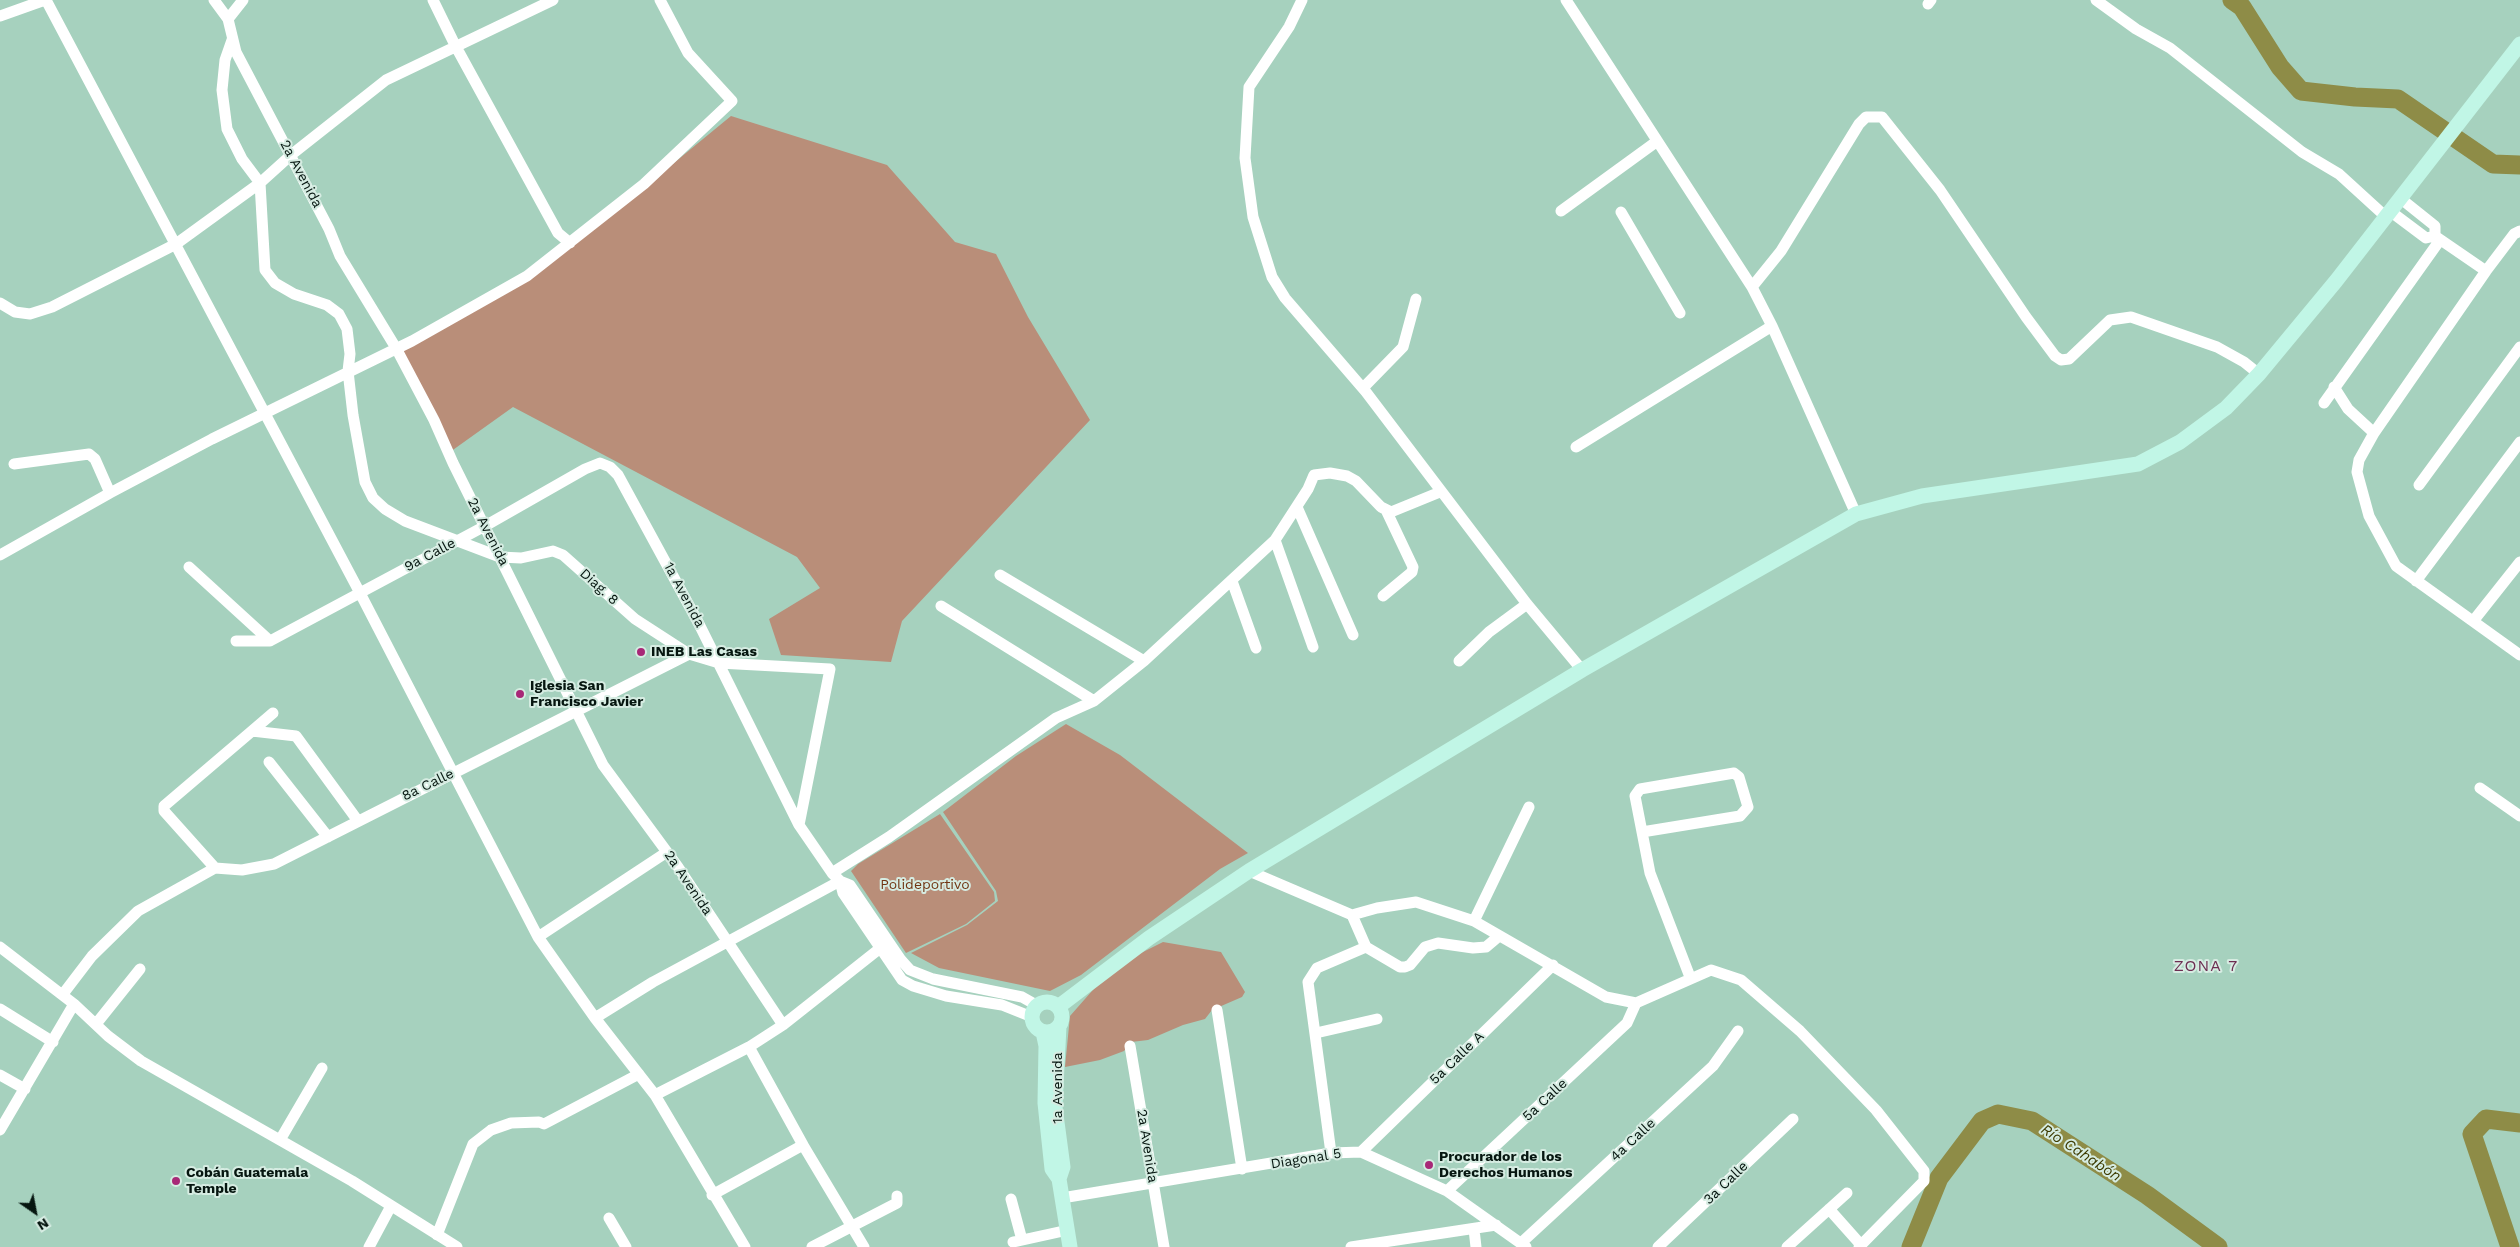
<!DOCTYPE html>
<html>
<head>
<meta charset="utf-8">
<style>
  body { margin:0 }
  #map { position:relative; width:2520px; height:1247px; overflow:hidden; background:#a6d1be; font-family:"Work Sans",sans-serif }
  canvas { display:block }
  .north { position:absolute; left:10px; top:1187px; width:50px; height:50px; -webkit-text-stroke:4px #d6ece2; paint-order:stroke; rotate:147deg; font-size:14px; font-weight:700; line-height:20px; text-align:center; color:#061610 }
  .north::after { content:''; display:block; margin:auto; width:18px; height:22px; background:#061610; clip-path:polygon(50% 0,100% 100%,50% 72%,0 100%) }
</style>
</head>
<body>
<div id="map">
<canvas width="2520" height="1247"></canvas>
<div class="north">N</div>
</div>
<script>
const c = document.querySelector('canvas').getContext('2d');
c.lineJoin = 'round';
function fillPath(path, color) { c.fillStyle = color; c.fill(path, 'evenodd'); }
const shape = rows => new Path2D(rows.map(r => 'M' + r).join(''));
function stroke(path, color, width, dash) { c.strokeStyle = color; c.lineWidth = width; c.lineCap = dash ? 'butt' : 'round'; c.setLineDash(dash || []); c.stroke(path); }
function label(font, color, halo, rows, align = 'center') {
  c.font = font + ' "Work Sans",sans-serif'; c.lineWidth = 4; c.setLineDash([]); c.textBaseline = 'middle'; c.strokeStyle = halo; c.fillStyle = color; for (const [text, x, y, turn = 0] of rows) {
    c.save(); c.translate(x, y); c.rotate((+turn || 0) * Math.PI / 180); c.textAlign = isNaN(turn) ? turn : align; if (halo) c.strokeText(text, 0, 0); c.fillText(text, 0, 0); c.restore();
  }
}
const green = shape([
  [731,116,887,165,955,242,996,254,1028,317,1090,420,902,621,891,662,781,655,769,619,820,588,797,557,513,407,450,452,400,352,585,236],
  [1066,724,1120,755,1248,853,1220,869,1081,975,1050,991,939,968,911,953,967,925,998,901,996,891,943,812,1016,756],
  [940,814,994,892,995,901,966,924,906,953,851,871,858,864],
  [1163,942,1221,952,1245,992,1242,997,1212,1010,1205,1019,1183,1025,1148,1040,1131,1042,1124,1051,1100,1060,1065,1067,1070,1016,1099,983,1135,956]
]);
const river = shape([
  [2232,0,2242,7,2280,67,2301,91,2355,97,2398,99,2493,164,2520,165],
  [1911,1247,1939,1178,1982,1121,1998,1114,2032,1121,2147,1195,2218,1247],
  [2510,1247,2472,1134,2486,1119,2520,1123]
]);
const street = shape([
  [46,0,360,593,538,937,595,1018,655,1095,745,1247],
  [214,0,228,19,236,52,329,229,340,256,396,348,434,420,453,463,603,765,678,867,783,1025],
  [433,0,455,45,558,233,570,243],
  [1302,0,1289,27,1249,87,1245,158,1253,217,1272,277,1285,298,1366,392,1527,604,1582,670],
  [1566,0,1752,287,1772,326,1856,514],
  [2096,0,2136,29,2170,48,2302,152,2339,174,2385,216],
  [1928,4,1931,0],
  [0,16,45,0],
  [228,19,243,0],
  [232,40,225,60,222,90,227,129,242,159,260,183,265,270,275,283,294,294,327,305,339,314,347,329,350,354,348,371,353,415,365,482,373,498,385,509,405,521,500,557,521,558,553,551,563,555,635,619,689,654],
  [2400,198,2435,226,2435,236],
  [1561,211,1656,142],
  [2390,211,2426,238,2435,236,2486,271],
  [1621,212,1680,313],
  [2520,231,2514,234,2486,271,2374,433,2359,460,2357,472,2369,516,2396,566,2520,655],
  [1752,287,1781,251,1859,124,1866,117,1882,117,1940,190,2026,317,2055,356,2061,360,2069,359,2110,320,2131,317,2217,347,2244,362,2259,374],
  [0,303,15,312,30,314,52,307,176,244,260,183,291,155,386,80,553,0],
  [2334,387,2348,409,2374,433],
  [1363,388,1403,347,1416,299],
  [2324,403,2440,240],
  [1576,447,1772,326],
  [14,464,89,454,95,459,110,493],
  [2419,485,2520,347],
  [1297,507,1353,635],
  [1275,540,1313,647],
  [0,555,110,493,212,439,412,341,527,276,644,184,732,101,688,53,660,0],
  [189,567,270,641],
  [1000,575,1144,661],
  [1232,581,1256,648],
  [2416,581,2520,442],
  [1383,596,1412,572,1413,567,1386,510],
  [941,606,1094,701],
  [2474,620,2520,562],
  [236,641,270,641,485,526,585,469,600,463,610,467,618,475,698,622,799,825,832,873,840,881,850,885,901,960,910,970,933,979,1022,997,1038,1006],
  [1459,661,1489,632,1527,604],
  [252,731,273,713],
  [269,762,328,837],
  [2480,788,2520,816],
  [1642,832,1740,816,1748,807,1739,777,1734,773,1640,789,1635,796,1650,873,1690,977],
  [215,868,164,811,164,806,252,731,296,736,358,821],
  [1249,871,1352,915,1377,908,1416,902,1474,921,1606,997,1636,1003,1711,970,1741,980,1800,1031,1876,1110,1924,1171,1924,1181,1859,1247],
  [832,873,889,837,1056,718,1094,701,1144,661,1275,540,1308,489,1314,475,1330,473,1347,476,1356,481,1381,507,1391,512,1440,492],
  [840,881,843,893,902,980,913,986,946,996,1002,1005,1032,1017],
  [1474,921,1529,807],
  [538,937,667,852],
  [0,947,74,1004,108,1036,141,1061,352,1181,457,1247],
  [1366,947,1400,967,1405,967,1410,965,1425,947,1438,943,1473,948,1486,947,1499,936],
  [63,994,92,956,138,911,215,868,242,870,274,864,689,654,719,663,830,669,799,825],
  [0,1009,53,1042],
  [1217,1010,1242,1169],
  [595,1018,653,982,840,881],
  [96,1024,140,969],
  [1316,1033,1377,1019],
  [1130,1046,1164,1247],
  [749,1047,803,1145,864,1247],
  [0,1075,25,1089],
  [655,1095,749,1047,783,1025,888,942],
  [0,1130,74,1004],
  [280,1140,322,1068],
  [1361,1152,1553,965],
  [1331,1153,1308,982,1317,968,1366,947,1352,915],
  [1447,1191,1627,1023,1636,1003],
  [712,1195,803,1145],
  [1062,1198,1331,1153,1361,1152,1447,1191,1526,1247],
  [1011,1199,1022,1240],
  [1829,1209,1861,1245],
  [609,1218,626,1247],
  [1474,1229,1476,1247],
  [437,1235,473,1144,491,1130,511,1123,539,1122,544,1124,639,1074],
  [1013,1242,1068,1230],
  [1521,1243,1713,1066,1738,1031],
  [369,1247,391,1206],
  [812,1247,897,1203,897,1196],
  [1351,1247,1496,1225],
  [1658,1247,1793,1119],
  [1787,1247,1847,1193]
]);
const secondary = shape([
  '1032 1017a15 15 0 1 1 30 0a15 15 0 1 1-30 0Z',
  [1058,1007,1149,938,1249,871,1582,670,1856,514,1922,496,2138,464,2180,442,2226,408,2259,374,2336,281,2520,44],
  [1059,1026,1055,1107,1063,1167,1059,1179,1070,1247],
  [1043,1032,1046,1046,1045,1103,1052,1169,1059,1179]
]);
const markers = [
  [641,652,5,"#a82877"],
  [520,694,5,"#a82877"],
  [1429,1165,5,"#a82877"],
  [176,1181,5,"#a82877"]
];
const streetNames = [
  ["2a Avenida",301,174,62],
  ["2a Avenida",488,532,63],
  ["9a Calle",430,555,-28],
  ["Diag. 8",599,587,42],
  ["1a Avenida",684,595,62],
  ["8a Calle",428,785,-26],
  ["2a Avenida",688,883,56],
  ["5a Calle A",1457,1058,-44],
  ["1a Avenida",1058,1088,-90],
  ["5a Calle",1545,1100,-43],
  ["4a Calle",1633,1140,-43],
  ["2a Avenida",1147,1146,81],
  ["Diagonal 5",1306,1159,-9],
  ["3a Calle",1726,1183,-44]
];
const poiNames = [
  ["INEB Las Casas",651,652],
  ["Iglesia San",530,686],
  ["Francisco Javier",530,702],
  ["Procurador de los",1439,1157],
  ["Derechos Humanos",1439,1173],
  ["Cobán Guatemala",186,1173],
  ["Temple",186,1189]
];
const parkNames = [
  ["Polideportivo",925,885]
];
const waterNames = [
  ["Río Cahabón",2081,1153,33]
];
const quarterNames = [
  ["ZONA 7",2206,966]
];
fillPath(green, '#b98e79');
stroke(river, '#8e8c47', 19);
stroke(street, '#fff', 11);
stroke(secondary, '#c1f6e6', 15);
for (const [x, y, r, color] of markers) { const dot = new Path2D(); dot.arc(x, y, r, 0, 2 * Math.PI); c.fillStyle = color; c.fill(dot); stroke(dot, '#d6ece2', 2); }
label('14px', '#061610', '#d6ece2', streetNames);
label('bold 14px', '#061610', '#d6ece2', poiNames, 'left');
label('14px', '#713512', '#d6ece2', parkNames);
label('italic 15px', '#3c3a00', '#d6ece2', waterNames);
c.letterSpacing = '1px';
label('16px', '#6d2e52', '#d6ece2', quarterNames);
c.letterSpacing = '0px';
</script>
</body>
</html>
